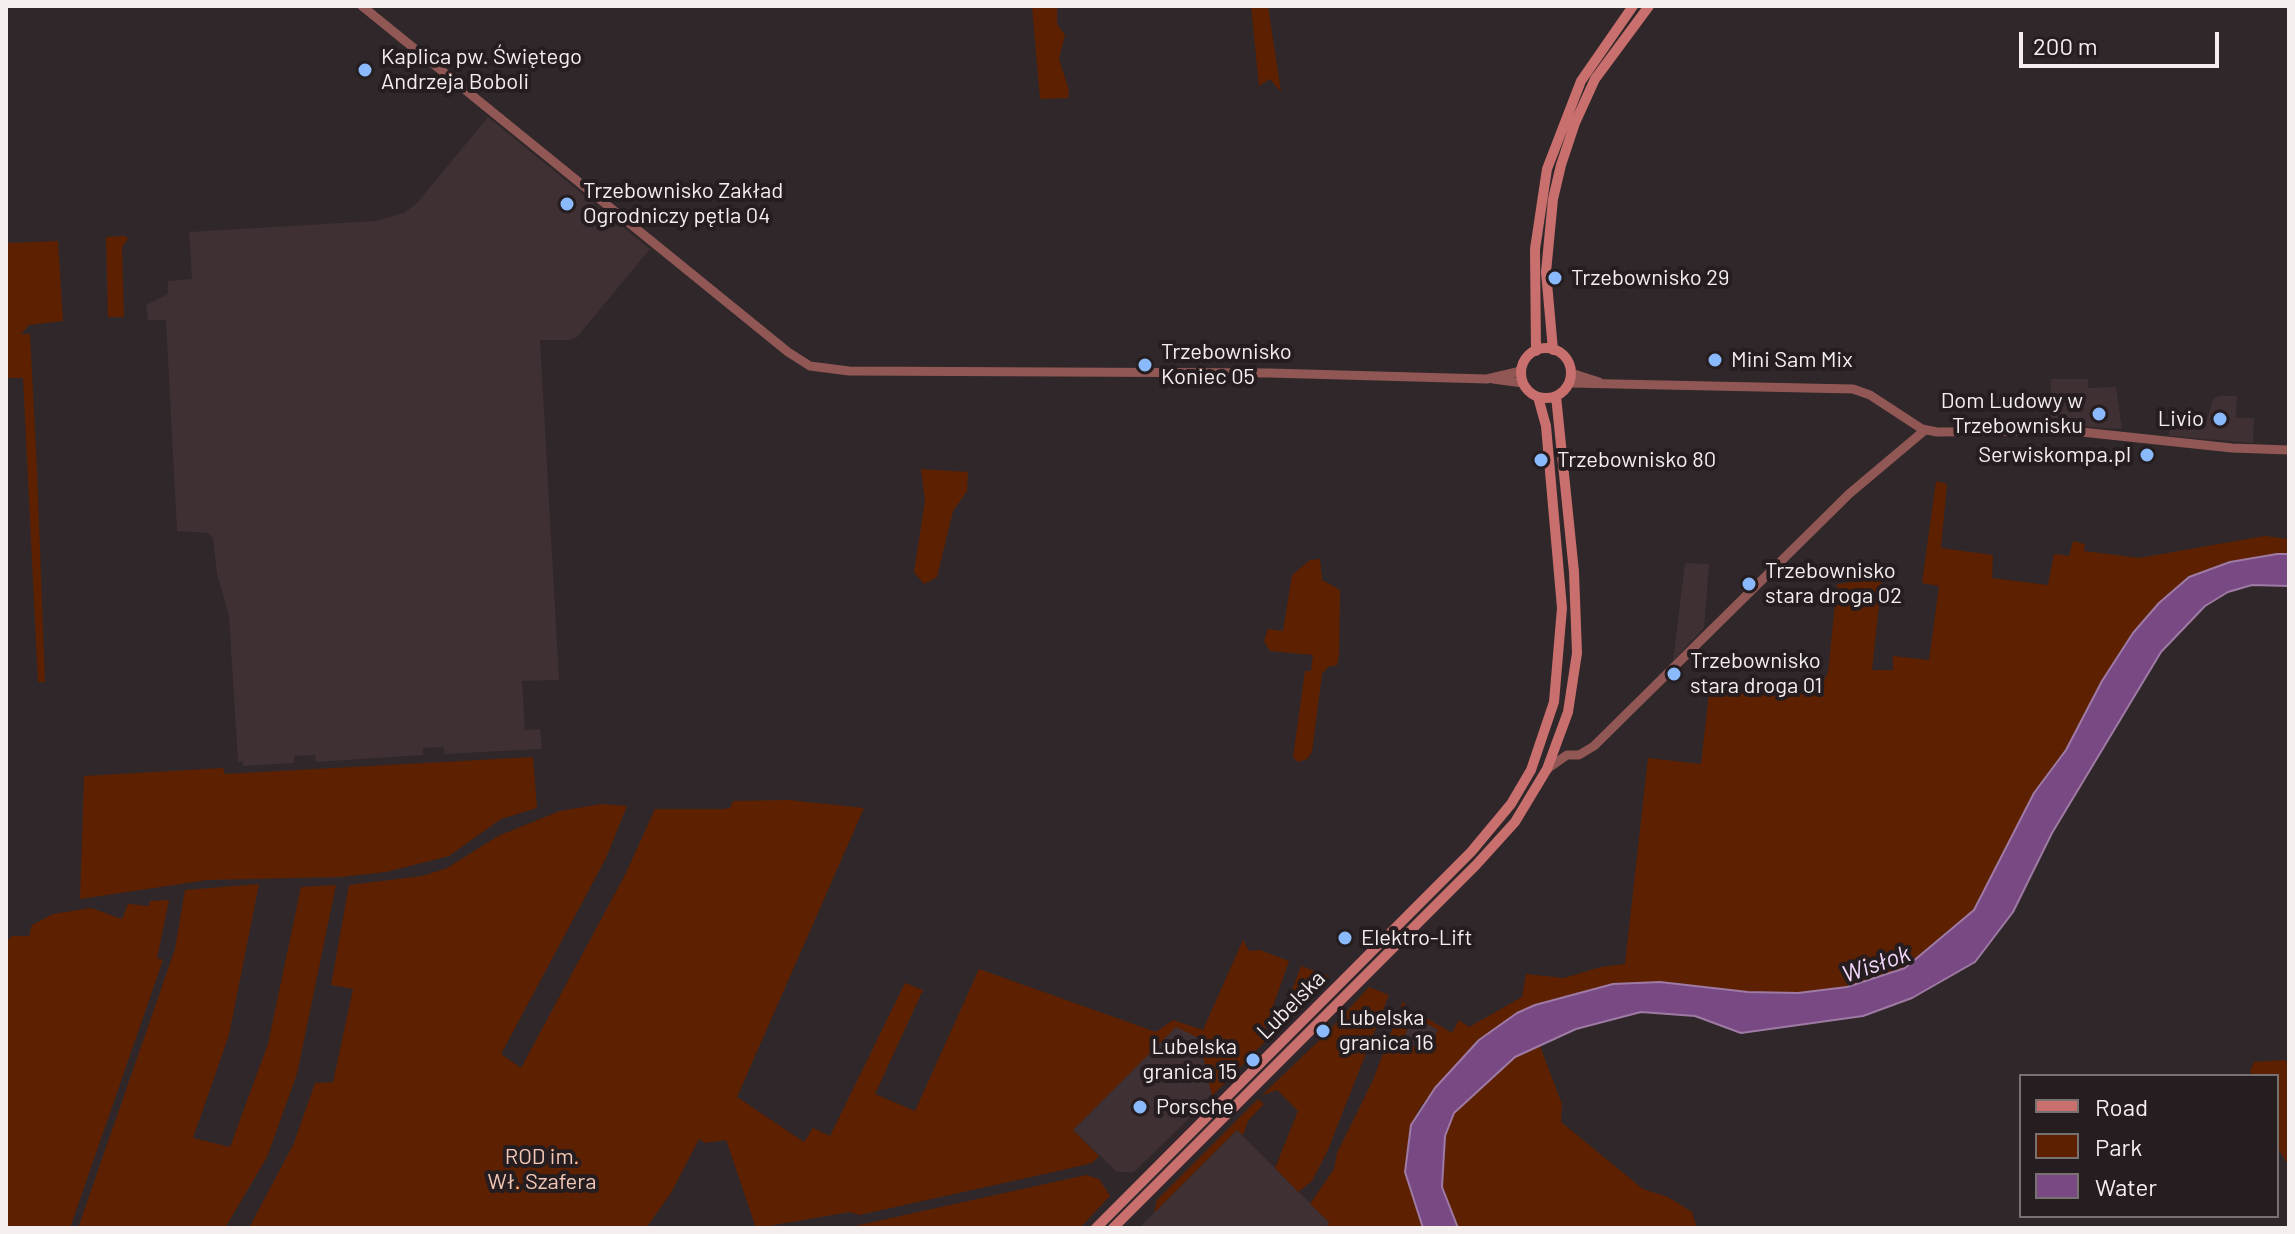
<!DOCTYPE html>
<html>
<head>
<meta charset="utf-8">
<style>
  body { margin:0 }
  #map { position:relative; width:2295px; height:1234px; overflow:hidden; background:#2f2729; font-family:Barlow,sans-serif }
  canvas { display:block }
  .frame { position:absolute; inset:0; border:8px solid #f4eeef; pointer-events:none }
  .legend { position:absolute; left:2019px; top:1074px; width:260px; height:144px; box-sizing:border-box; background:#251d1f; border:2px solid #787172; margin:0; padding:10px 14px; list-style:none; font-size:24px; color:#f4eeef }
  .legend li { display:flex; align-items:center; gap:16px; height:40px }
  .legend b { width:40px; border:2px solid #787172 }
  .scale { position:absolute; left:2019px; top:32px; width:200px; height:36px; box-sizing:border-box; border:4px solid #f4eeef; border-top:0; padding-left:10px; font-size:24px; line-height:28px; white-space:nowrap; color:#f4eeef; -webkit-text-stroke:6px #251d1f; paint-order:stroke }
</style>
</head>
<body>
<div id="map">
<canvas width="2295" height="1234"></canvas>
<div class="frame"></div>
<ul class="legend">
<li><b style="height:10px;background:#c96f6d"></b>Road</li>
<li><b style="height:22px;background:#5d2102"></b>Park</li>
<li><b style="height:22px;background:#794984"></b>Water</li>
</ul>
<div class="scale">200 m</div>
</div>
<script>
const c = document.querySelector('canvas').getContext('2d');
c.lineJoin = 'round';
function fillPath(path, color) { c.fillStyle = color; c.fill(path, 'evenodd'); }
const shape = rows => new Path2D(rows.map(r => 'M' + r).join(''));
function stroke(path, color, width, dash) { c.strokeStyle = color; c.lineWidth = width; c.lineCap = dash ? 'butt' : 'round'; c.setLineDash(dash || []); c.stroke(path); }
function label(font, color, halo, rows, align = 'center') {
  c.font = font + ' Barlow,sans-serif'; c.lineWidth = 8; c.setLineDash([]); c.textBaseline = 'middle'; c.strokeStyle = halo; c.fillStyle = color; for (const [text, x, y, turn = 0] of rows) {
    c.save(); c.translate(x, y); c.rotate((+turn || 0) * Math.PI / 180); c.textAlign = isNaN(turn) ? turn : align; if (halo) c.strokeText(text, 0, 0); c.fillText(text, 0, 0); c.restore();
  }
}
const built = shape([
  [488,117,650,249,577,337,569,340,540,340,559,680,522,681,525,730,540,729,542,749,445,754,443,747,423,748,423,755,316,762,315,755,294,756,294,763,243,766,243,761,238,762,229,616,217,574,213,538,208,533,177,531,166,320,148,320,146,305,168,294,168,281,192,279,189,232,375,221,404,213,417,203],
  [2051,379,2088,379,2088,388,2116,387,2122,429,2050,425],
  [2219,396,2237,396,2236,418,2254,418,2253,443,2169,436,2170,425,2204,429,2213,399],
  [1685,563,1709,564,1704,628,1673,661],
  [1412,1016,1438,1029,1426,1053,1403,1041],
  [1176,1026,1199,1038,1212,1096,1134,1172,1117,1172,1073,1130],
  [1237,1130,1329,1222,1326,1228,1139,1228]
]);
const green = shape([
  [1032,6,1057,8,1057,24,1065,35,1059,59,1069,90,1068,98,1040,99],
  [1251,6,1268,6,1281,92,1270,79,1259,86],
  [125,236,128,239,122,247,124,317,108,317,106,237],
  [58,241,63,321,29,325,21,334,30,334,37,470,45,682,38,682,23,378,6,378,6,243],
  [921,469,968,472,967,491,953,511,937,577,924,584,914,572,925,501],
  [1936,481,1947,484,1941,548,1993,555,1992,578,2048,585,2054,554,2069,556,2073,541,2085,544,2084,551,2139,558,2265,536,2289,539,2289,554,2230,562,2189,577,2159,603,2133,633,2102,681,2066,750,2034,793,1974,910,1905,968,1847,987,1798,993,1748,992,1660,982,1487,1036,1479,1040,1421,1106,1411,1125,1405,1172,1423,1228,1326,1228,1329,1222,1310,1204,1334,1169,1337,1153,1373,1080,1403,1001,1412,1016,1403,1041,1426,1052,1438,1030,1420,1020,1423,1016,1452,1033,1459,1020,1469,1027,1522,997,1526,974,1564,978,1601,967,1625,964,1648,758,1701,764,1710,684,1815,695,1828,673,1837,584,1882,578,1872,670,1893,670,1893,656,1929,660,1939,586,1922,583],
  [1320,559,1322,580,1340,590,1339,656,1337,665,1328,667,1322,674,1312,752,1307,759,1298,762,1293,757,1305,671,1311,671,1313,655,1270,651,1264,641,1268,629,1283,631,1292,575,1310,560],
  [533,757,537,808,501,819,449,856,386,872,340,877,207,880,80,899,84,776,223,768,225,774],
  [789,800,864,808,737,1097,804,1142,813,1128,830,1136,905,983,923,990,875,1094,915,1111,979,969,1156,1032,1173,1020,1203,1030,1243,940,1249,951,1260,950,1289,961,1263,1035,1281,1019,1301,966,1329,976,1212,1096,1199,1038,1176,1027,1073,1130,1099,1156,1092,1163,1058,1171,859,1215,850,1212,756,1228,726,1140,705,1143,699,1139,671,1193,646,1228,249,1228,294,1143,315,1083,333,1082,353,989,331,985,349,885,422,876,447,868,498,836,560,811,601,804,627,806,606,858,501,1054,521,1068,626,873,655,809,723,809,730,808,733,801],
  [259,884,229,1035,193,1138,230,1147,268,1044,301,887,336,885,297,1074,267,1157,225,1228,78,1228,175,949,185,890],
  [169,900,157,958,163,960,70,1228,6,1228,6,942,12,936,29,936,32,925,53,914,91,908,122,919,128,904,149,906,150,901],
  [1369,987,1389,995,1327,1152,1312,1181,1298,1192,1275,1168,1298,1111,1277,1090,1262,1095,1327,1033],
  [1540,1046,1562,1104,1561,1122,1643,1189,1668,1197,1692,1212,1697,1228,1458,1228,1442,1187,1445,1136,1453,1113,1515,1057],
  [2285,1060,2289,1067,2289,1166,2277,1147,2277,1076,2252,1076,2250,1071,2254,1062],
  [1258,1099,1264,1104,1248,1121,1243,1135,1237,1130,1154,1213,1157,1200],
  [1086,1175,1099,1179,1110,1196,1080,1228,846,1228]
]);
const water = shape([
  [2277,554,2289,554,2289,586,2252,585,2228,592,2205,606,2161,652,2052,833,2013,912,1975,962,1912,998,1863,1016,1741,1033,1695,1016,1641,1012,1576,1029,1515,1057,1454,1113,1445,1136,1442,1187,1458,1228,1423,1228,1405,1172,1411,1125,1435,1088,1479,1040,1517,1013,1535,1005,1613,984,1660,982,1748,992,1798,993,1847,987,1905,968,1974,910,2034,793,2066,750,2102,681,2133,633,2159,603,2189,577,2230,562,2277,554]
]);
const tertiary = shape([
  [362,6,788,352,810,366,849,371,1269,373,1487,379,1521,371],
  [1571,373,1599,382],
  [1493,379,1523,383],
  [1569,383,1853,389,1870,395,1922,429,1937,432,2072,431,2232,448,2289,450],
  [1547,769,1567,755,1579,755,1594,746,1849,494,1925,430]
]);
const secondary = shape([
  '1521 373a25 25 0 1 1 50 0a25 25 0 1 1-50 0Z',
  [1553,350,1546,272,1553,199,1561,165,1575,123,1595,79,1649,6],
  [1536,351,1535,249,1547,169,1581,81,1633,6],
  [1096,1228,1471,852,1511,804,1531,770,1554,702,1562,608,1546,426,1538,397],
  [1113,1228,1476,865,1515,822,1547,769,1568,712,1577,653,1574,572,1556,396]
]);
const markers = [
  [365,70,8,"#8bbafc"],
  [567,204,8,"#8bbafc"],
  [1555,278,8,"#8bbafc"],
  [1715,360,8,"#8bbafc"],
  [1145,365,8,"#8bbafc"],
  [2099,414,8,"#8bbafc"],
  [2220,419,8,"#8bbafc"],
  [2147,455,8,"#8bbafc"],
  [1541,460,8,"#8bbafc"],
  [1749,584,8,"#8bbafc"],
  [1674,674,8,"#8bbafc"],
  [1345,938,8,"#8bbafc"],
  [1323,1031,8,"#8bbafc"],
  [1253,1060,8,"#8bbafc"],
  [1140,1107,8,"#8bbafc"]
];
const poiNames = [
  ["Kaplica pw. Świętego",381,57],
  ["Andrzeja Boboli",381,82],
  ["Trzebownisko Zakład",583,191],
  ["Ogrodniczy pętla 04",583,216],
  ["Trzebownisko 29",1571,278],
  ["Trzebownisko",1161,352],
  ["Koniec 05",1161,377],
  ["Mini Sam Mix",1731,360],
  ["Dom Ludowy w",2083,401,"right"],
  ["Trzebownisku",2083,426,"right"],
  ["Livio",2204,419,"right"],
  ["Serwiskompa.pl",2131,455,"right"],
  ["Trzebownisko 80",1557,460],
  ["Trzebownisko",1765,571],
  ["stara droga 02",1765,596],
  ["Trzebownisko",1690,661],
  ["stara droga 01",1690,686],
  ["Elektro-Lift",1361,938],
  ["Lubelska",1339,1018],
  ["granica 16",1339,1043],
  ["Lubelska",1237,1047,"right"],
  ["granica 15",1237,1072,"right"],
  ["Porsche",1156,1107]
];
const streetNames = [
  ["Lubelska",1291,1005,-45]
];
const parkNames = [
  ["ROD im.",542,1157],
  ["Wł. Szafera",542,1182]
];
const waterNames = [
  ["Wisłok",1876,964,-19]
];
fillPath(built, '#3f3034');
fillPath(green, '#5d2102');
fillPath(water, '#794984');
stroke(water, '#9e7aa4', 2);
stroke(tertiary, '#905755', 9);
stroke(secondary, '#c96f6d', 10);
for (const [x, y, r, color] of markers) { const dot = new Path2D(); dot.arc(x, y, r, 0, 2 * Math.PI); c.fillStyle = color; c.fill(dot); stroke(dot, '#251d1f', 3); }
label('22px', '#f4eeef', '#251d1f', poiNames, 'left');
label('22px', '#f4eeef', '#251d1f', streetNames);
label('22px', '#f3c8b6', '#251d1f', parkNames);
label('italic 24px', '#f4d8fb', '#251d1f', waterNames);
</script>
</body>
</html>
